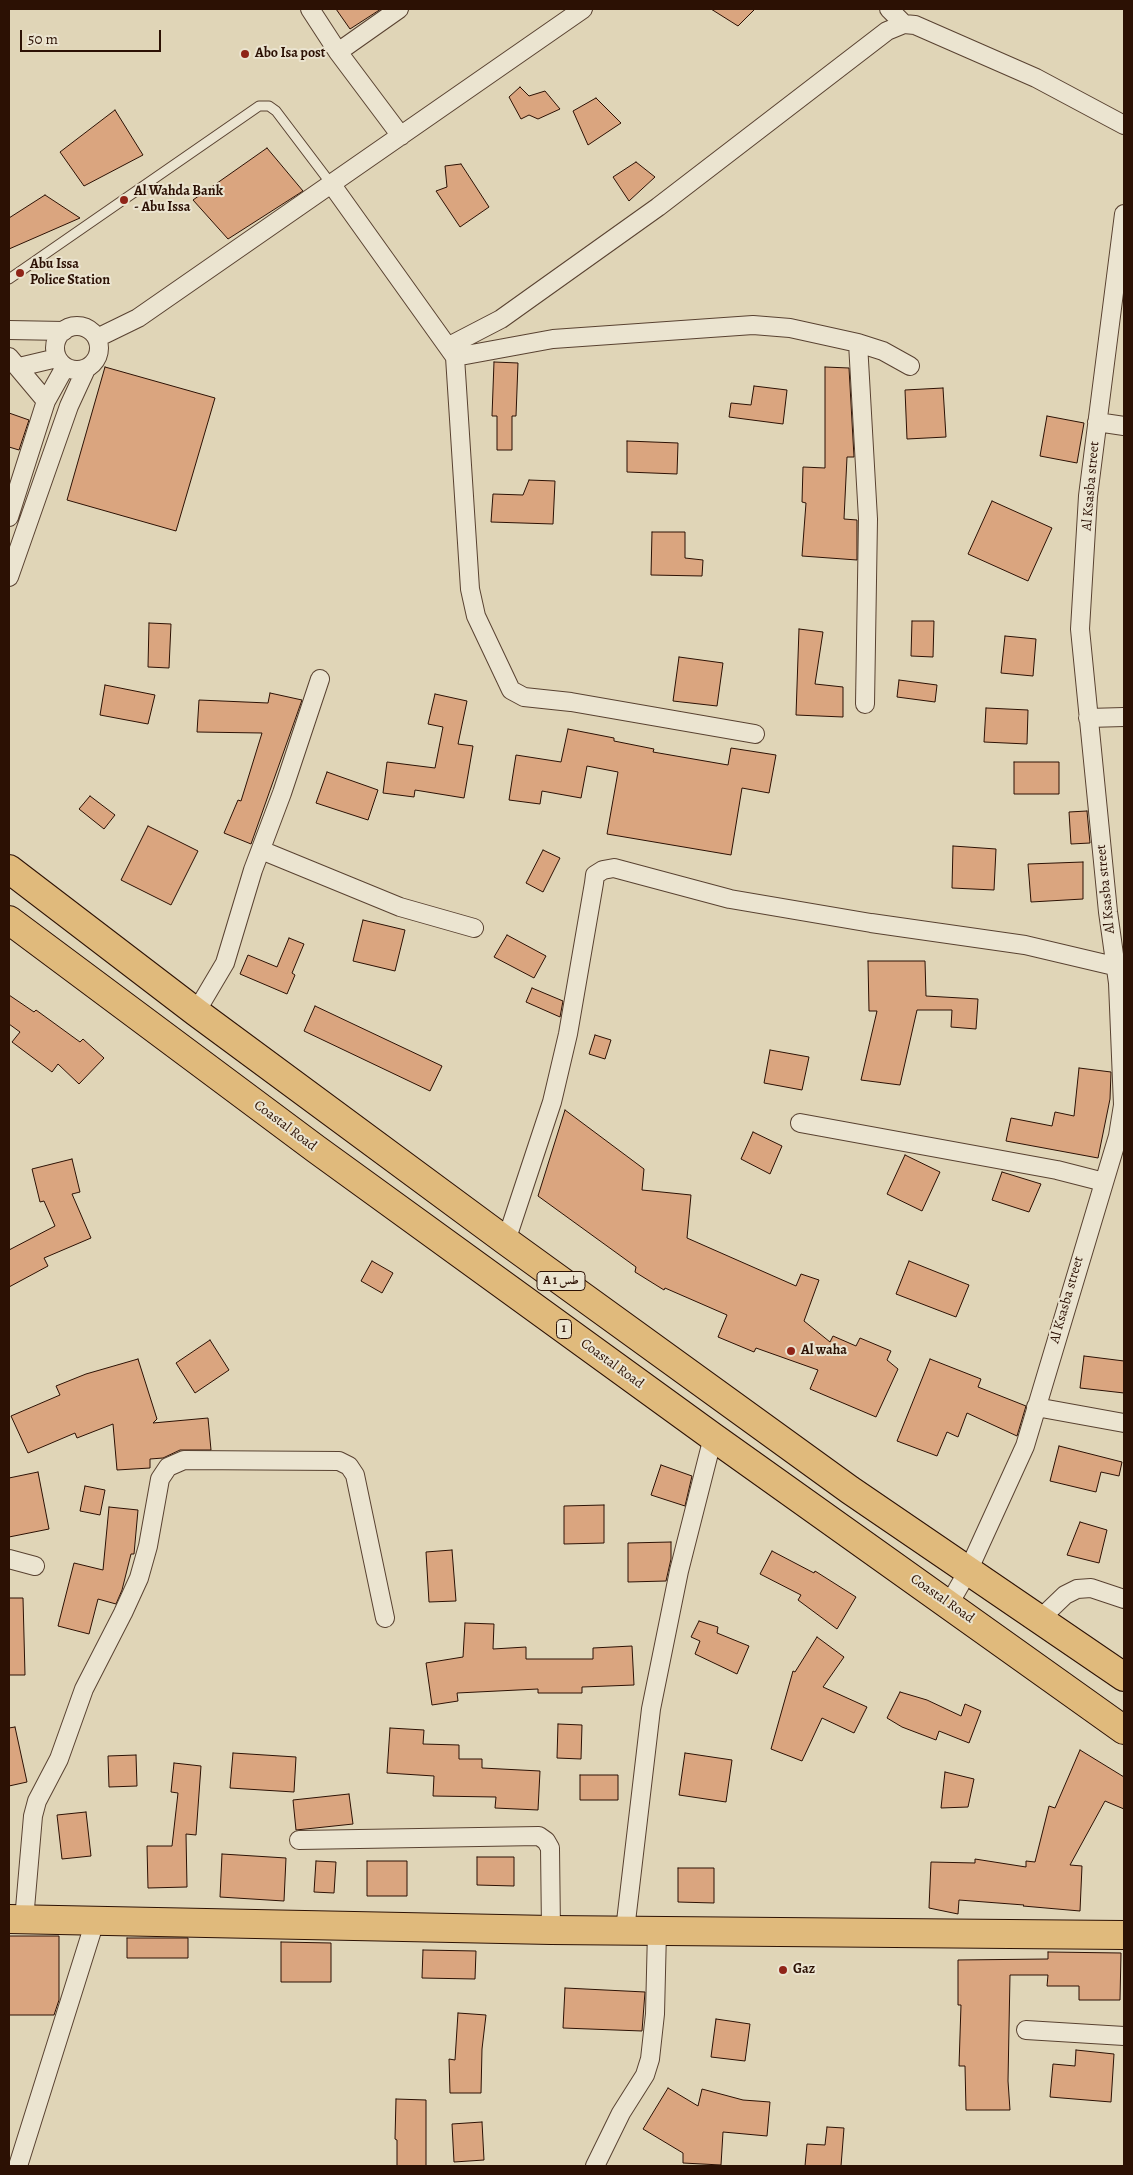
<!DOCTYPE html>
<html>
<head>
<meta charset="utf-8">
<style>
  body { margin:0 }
  #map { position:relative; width:1133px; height:2175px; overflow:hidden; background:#e0d5b7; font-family:Alegreya,serif }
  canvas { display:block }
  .frame { position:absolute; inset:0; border:10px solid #2c1104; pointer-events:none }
  .scale { position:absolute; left:20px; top:30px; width:141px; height:22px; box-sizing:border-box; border:2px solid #2c1104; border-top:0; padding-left:6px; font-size:15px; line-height:18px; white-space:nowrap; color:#2c1104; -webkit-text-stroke:4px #ebe4d0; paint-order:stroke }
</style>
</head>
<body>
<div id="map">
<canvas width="1133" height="2175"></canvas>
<div class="frame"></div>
<div class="scale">50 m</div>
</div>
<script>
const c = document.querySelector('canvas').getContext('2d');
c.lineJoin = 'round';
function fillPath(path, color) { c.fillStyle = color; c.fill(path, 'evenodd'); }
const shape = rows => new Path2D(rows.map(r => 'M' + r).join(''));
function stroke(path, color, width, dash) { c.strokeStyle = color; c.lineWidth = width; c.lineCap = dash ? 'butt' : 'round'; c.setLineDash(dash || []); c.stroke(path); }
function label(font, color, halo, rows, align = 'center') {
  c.font = font + ' Alegreya,Amiri,serif'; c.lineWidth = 4; c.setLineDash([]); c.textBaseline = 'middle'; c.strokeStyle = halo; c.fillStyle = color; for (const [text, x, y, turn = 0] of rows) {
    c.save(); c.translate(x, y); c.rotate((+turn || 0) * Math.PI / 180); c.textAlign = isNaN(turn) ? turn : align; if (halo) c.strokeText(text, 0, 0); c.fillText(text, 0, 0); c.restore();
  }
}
const building = shape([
  [336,9,381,9,350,29,336,9],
  [711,9,755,9,738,26,711,9],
  [520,87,529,96,545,91,560,109,538,119,529,115,521,119,509,97,520,87],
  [596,98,621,123,588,145,573,111,596,98],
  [115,110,143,155,84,186,60,152,115,110],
  [267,148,303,191,228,239,193,200,267,148],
  [636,162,655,177,629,201,613,177,636,162],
  [461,164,489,207,460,227,436,191,447,187,445,166,461,164],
  [45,195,80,218,9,249,9,218,45,195],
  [494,362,518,363,516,416,512,416,512,450,497,450,497,416,492,416,494,362],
  [105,367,215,398,176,531,67,500,105,367],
  [825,367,849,368,854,457,847,457,844,519,857,520,857,560,802,556,806,503,802,502,803,467,825,468,825,367],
  [754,386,787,390,783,424,729,417,731,403,751,405,754,386],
  [943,388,946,437,907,439,905,390,943,388],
  [9,413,29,420,19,450,9,447,9,413],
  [1047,416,1084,423,1077,463,1040,456,1047,416],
  [627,441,678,443,677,474,627,472,627,441],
  [529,480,555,481,553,524,491,522,493,494,523,495,529,480],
  [992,501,1052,528,1028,581,968,554,992,501],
  [652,532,685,532,685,558,703,560,702,576,651,575,652,532],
  [912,621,934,621,933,657,911,656,912,621],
  [149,623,171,624,169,668,148,667,149,623],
  [799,629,823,632,815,684,843,687,843,717,796,715,799,629],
  [1005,636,1036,639,1033,676,1001,673,1005,636],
  [679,657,723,663,717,706,673,701,679,657],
  [899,680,937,685,935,702,897,697,899,680],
  [105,685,155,695,148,724,100,715,105,685],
  [270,693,302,700,251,844,224,833,238,800,241,801,262,733,197,732,199,700,268,703,270,693],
  [435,694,467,701,458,744,473,746,464,798,415,790,414,797,383,793,387,762,435,768,443,727,428,724,435,694],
  [986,708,1028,710,1027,744,984,742,986,708],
  [568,729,614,738,614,741,654,749,653,752,728,765,731,748,776,755,769,793,742,788,731,855,607,834,618,772,587,766,581,798,542,791,540,804,509,800,516,755,561,762,568,729],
  [1014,762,1059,762,1059,794,1014,794,1014,762],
  [327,772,378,790,368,820,316,803,327,772],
  [90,796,115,815,104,829,79,809,90,796],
  [1087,811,1090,843,1071,844,1069,812,1087,811],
  [148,826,198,851,171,905,121,880,148,826],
  [953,846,996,849,994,890,952,888,953,846],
  [543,850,560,858,543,892,526,883,543,850],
  [1083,862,1083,899,1031,902,1028,864,1083,862],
  [363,920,405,930,395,971,353,961,363,920],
  [507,935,546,956,534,978,494,957,507,935],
  [289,938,304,944,292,973,295,975,287,994,240,974,248,955,277,967,289,938],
  [868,961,925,961,926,996,978,999,976,1029,951,1027,952,1010,917,1010,900,1085,861,1080,877,1011,869,1011,868,961],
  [532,988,563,1001,560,1017,526,1002,532,988],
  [9,995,34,1012,36,1010,80,1042,83,1039,104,1058,79,1084,58,1064,52,1072,12,1042,20,1032,9,1024,9,995],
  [315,1006,442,1066,430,1091,304,1031,315,1006],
  [595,1035,611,1040,605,1059,589,1054,595,1035],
  [770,1050,809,1057,802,1090,764,1083,770,1050],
  [1079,1068,1111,1072,1110,1099,1098,1158,1006,1141,1011,1118,1052,1126,1055,1112,1074,1116,1079,1068],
  [565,1110,644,1169,642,1190,691,1195,687,1238,796,1286,801,1274,819,1280,804,1321,830,1342,833,1336,856,1346,860,1338,891,1351,887,1360,898,1369,876,1417,810,1389,818,1370,756,1348,754,1352,718,1337,727,1315,665,1288,664,1290,635,1272,636,1267,538,1196,565,1110],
  [753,1132,782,1146,770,1174,741,1159,753,1132],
  [905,1155,940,1172,922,1211,887,1194,905,1155],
  [72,1159,80,1192,72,1194,91,1238,44,1258,48,1266,9,1287,9,1250,55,1226,44,1201,40,1202,32,1169,72,1159],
  [1002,1172,1041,1184,1029,1212,992,1200,1002,1172],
  [372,1261,393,1273,382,1293,361,1281,372,1261],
  [909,1261,969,1285,956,1317,896,1294,909,1261],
  [210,1340,229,1370,195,1393,176,1363,210,1340],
  [1084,1356,1124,1361,1124,1393,1080,1388,1084,1356],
  [138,1359,157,1419,153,1423,208,1418,211,1450,180,1450,163,1458,150,1459,150,1468,117,1470,113,1424,77,1438,75,1433,28,1453,11,1416,60,1395,56,1386,86,1374,138,1359],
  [930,1359,981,1379,978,1387,1026,1406,1017,1436,967,1413,958,1437,947,1432,937,1456,897,1441,930,1359],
  [1059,1446,1122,1462,1119,1476,1101,1472,1096,1492,1050,1481,1059,1446],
  [661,1465,692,1476,685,1506,651,1495,661,1465],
  [38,1472,49,1529,9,1537,9,1478,38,1472],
  [85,1486,105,1490,100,1515,80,1511,85,1486],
  [604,1505,604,1543,564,1544,564,1506,604,1505],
  [109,1507,138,1510,134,1554,131,1554,122,1590,116,1604,98,1599,89,1634,58,1626,74,1563,103,1570,109,1507],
  [1080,1522,1107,1530,1099,1563,1067,1555,1080,1522],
  [671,1542,671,1559,666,1581,628,1582,628,1543,671,1542],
  [452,1550,456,1601,429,1602,426,1552,452,1550],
  [772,1551,814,1573,815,1571,856,1597,837,1629,798,1600,801,1595,760,1574,772,1551],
  [9,1598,23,1598,25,1675,9,1675,9,1598],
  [699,1621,718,1627,717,1633,749,1646,737,1674,695,1654,700,1641,691,1637,699,1621],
  [465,1623,494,1624,493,1649,526,1647,526,1659,593,1659,593,1648,632,1646,634,1685,582,1687,582,1693,538,1693,538,1689,457,1693,458,1701,432,1705,426,1663,463,1657,465,1623],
  [817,1637,844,1657,823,1687,867,1707,854,1733,822,1718,802,1761,771,1749,793,1671,795,1672,817,1637],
  [900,1692,927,1700,961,1716,965,1704,981,1711,969,1743,939,1731,936,1740,902,1727,887,1718,900,1692],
  [558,1724,582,1725,581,1759,557,1758,558,1724],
  [15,1727,27,1782,9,1786,9,1728,15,1727],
  [390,1728,424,1730,423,1744,459,1745,459,1759,482,1759,482,1768,540,1771,538,1810,495,1808,496,1797,433,1796,434,1776,387,1773,390,1728],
  [1080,1750,1124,1777,1124,1809,1105,1801,1070,1865,1082,1866,1080,1911,1023,1906,1024,1905,959,1900,958,1914,929,1908,931,1862,975,1863,975,1859,1026,1867,1026,1861,1035,1862,1049,1806,1055,1808,1080,1750],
  [233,1753,296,1757,294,1792,230,1788,233,1753],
  [685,1753,732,1760,726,1802,679,1795,685,1753],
  [136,1755,137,1786,109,1787,108,1756,136,1755],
  [174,1763,201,1766,196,1835,186,1834,187,1887,148,1888,147,1846,172,1846,178,1793,171,1792,174,1763],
  [945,1772,974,1779,968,1807,941,1808,945,1772],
  [580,1775,618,1775,618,1800,580,1800,580,1775],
  [349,1794,353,1824,296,1830,293,1800,349,1794],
  [86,1812,91,1856,62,1859,57,1815,86,1812],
  [222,1854,286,1858,284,1901,220,1897,222,1854],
  [477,1857,514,1857,514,1886,477,1885,477,1857],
  [316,1861,336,1862,334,1893,314,1892,316,1861],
  [367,1861,407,1861,407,1896,367,1896,367,1861],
  [678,1868,714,1868,714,1903,678,1902,678,1868],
  [9,1936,59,1936,59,2000,54,2015,9,2015,9,1936],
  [127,1938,188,1938,188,1958,127,1958,127,1938],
  [281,1942,331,1943,331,1982,281,1982,281,1942],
  [423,1950,476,1951,475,1979,422,1978,423,1950],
  [1048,1952,1121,1953,1120,2000,1079,2000,1079,1986,1047,1986,1048,1975,1010,1975,1008,2081,1010,2110,966,2110,965,2066,959,2066,961,2005,958,2005,958,1960,1048,1959,1048,1952],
  [565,1988,645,1992,642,2031,563,2028,565,1988],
  [458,2013,486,2015,482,2049,481,2093,450,2093,449,2059,455,2060,458,2013],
  [716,2019,750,2024,745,2061,711,2057,716,2019],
  [1076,2050,1114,2054,1111,2102,1050,2097,1053,2064,1075,2066,1076,2050],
  [668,2088,698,2106,702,2089,743,2100,770,2102,767,2136,723,2132,721,2165,683,2163,683,2153,643,2129,668,2088],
  [396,2099,426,2100,426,2166,397,2166,397,2140,395,2139,396,2099],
  [482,2122,484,2160,454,2162,452,2124,482,2122],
  [827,2127,844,2128,841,2166,805,2166,807,2144,825,2145,827,2127]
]);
const service = shape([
  [9,279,259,106,269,106,276,111,332,185]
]);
const minor = shape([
  [310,9,338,52],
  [399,9,338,52,401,136],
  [889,9,904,24],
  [332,185,455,357,470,589,476,616,511,690,524,697,571,702,755,734],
  '55 348a22 22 0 1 1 44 0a22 22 0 1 1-44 0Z',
  [9,330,64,331],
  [97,338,138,318,583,9],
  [858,343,868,519,865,704],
  [449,346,501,319,529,299,658,207,887,31,904,24,915,25,1036,78,1124,125],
  [9,357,46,401],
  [455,357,553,339,753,325,790,328,858,343,883,351,910,366],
  [19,367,57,358],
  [1097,422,1124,426],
  [9,517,46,401,65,367],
  [9,577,69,406,86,369],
  [1088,718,1124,717],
  [261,850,400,907,474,928],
  [196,1012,225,963,253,870,282,793,320,679],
  [800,1123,1057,1170,1104,1182],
  [506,1241,552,1102,568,1034,594,883,595,875,603,870,614,868,730,899,871,923,1025,945,1114,966],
  [1036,1407,1124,1423],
  [9,1559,35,1566],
  [949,1604,968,1571,1025,1446,1118,1136,1123,1105,1118,983,1108,912,1080,629,1088,496,1124,214],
  [1040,1619,1065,1595,1077,1589,1091,1588,1124,1599],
  [299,1840,539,1836,546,1841,550,1848,551,1930],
  [24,1920,33,1816,37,1801,59,1759,84,1689,123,1613,139,1578,148,1546,160,1479,168,1467,184,1460,339,1461,349,1466,355,1475,385,1618],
  [625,1930,651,1709,679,1571,713,1437],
  [1026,2030,1124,2036],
  [18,2166,95,1921],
  [595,2166,621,2113,645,2075,650,2059,655,2014,657,1931]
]);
const primary = shape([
  [9,1919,551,1930,1124,1935]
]);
const trunk = shape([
  [9,869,196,1012,506,1241,850,1490,1124,1677],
  [9,920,316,1149,713,1437,1124,1730]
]);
const markers = [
  [245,54,5,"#8f2418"],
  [124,200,5,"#8f2418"],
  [20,273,5,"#8f2418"],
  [791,1351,5,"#8f2418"],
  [783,1970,5,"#8f2418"]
];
const shields = [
  [561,1281,48],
  [564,1329,15]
];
const shieldNames = [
  ["A 1 طس",561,1281],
  ["1",564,1329]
];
const poiNames = [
  ["Abo Isa post",255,54],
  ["Al Wahda Bank",134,192],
  ["- Abu Issa",134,208],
  ["Abu Issa",30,265],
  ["Police Station",30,281],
  ["Al waha",801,1351],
  ["Gaz",793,1970]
];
const streetNames = [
  ["Al Ksasba street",1091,486,-85],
  ["Al Ksasba street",1106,889,-96],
  ["Coastal Road",285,1126,37],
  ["Al Ksasba street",1067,1300,-74],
  ["Coastal Road",612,1364,36],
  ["Coastal Road",942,1599,35]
];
fillPath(building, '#daa57f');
stroke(building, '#2c1104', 1);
stroke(service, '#594231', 11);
stroke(minor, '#594231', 20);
stroke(primary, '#2c1104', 30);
stroke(trunk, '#2c1104', 30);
stroke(service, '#ebe4d0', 9);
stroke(minor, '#ebe4d0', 18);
stroke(primary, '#e0ba7c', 28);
stroke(trunk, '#e0ba7c', 28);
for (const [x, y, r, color] of markers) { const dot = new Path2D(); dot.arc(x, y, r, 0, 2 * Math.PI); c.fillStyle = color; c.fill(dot); stroke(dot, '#ebe4d0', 2); }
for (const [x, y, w] of shields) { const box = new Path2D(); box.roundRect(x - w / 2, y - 9.5, w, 19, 4); c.fillStyle = '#ebe4d0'; c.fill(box); stroke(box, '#2c1104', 1); }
label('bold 12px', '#2c1104', null, shieldNames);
label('bold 14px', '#2c1104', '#ebe4d0', poiNames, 'left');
label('14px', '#2c1104', '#ebe4d0', streetNames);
</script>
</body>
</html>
